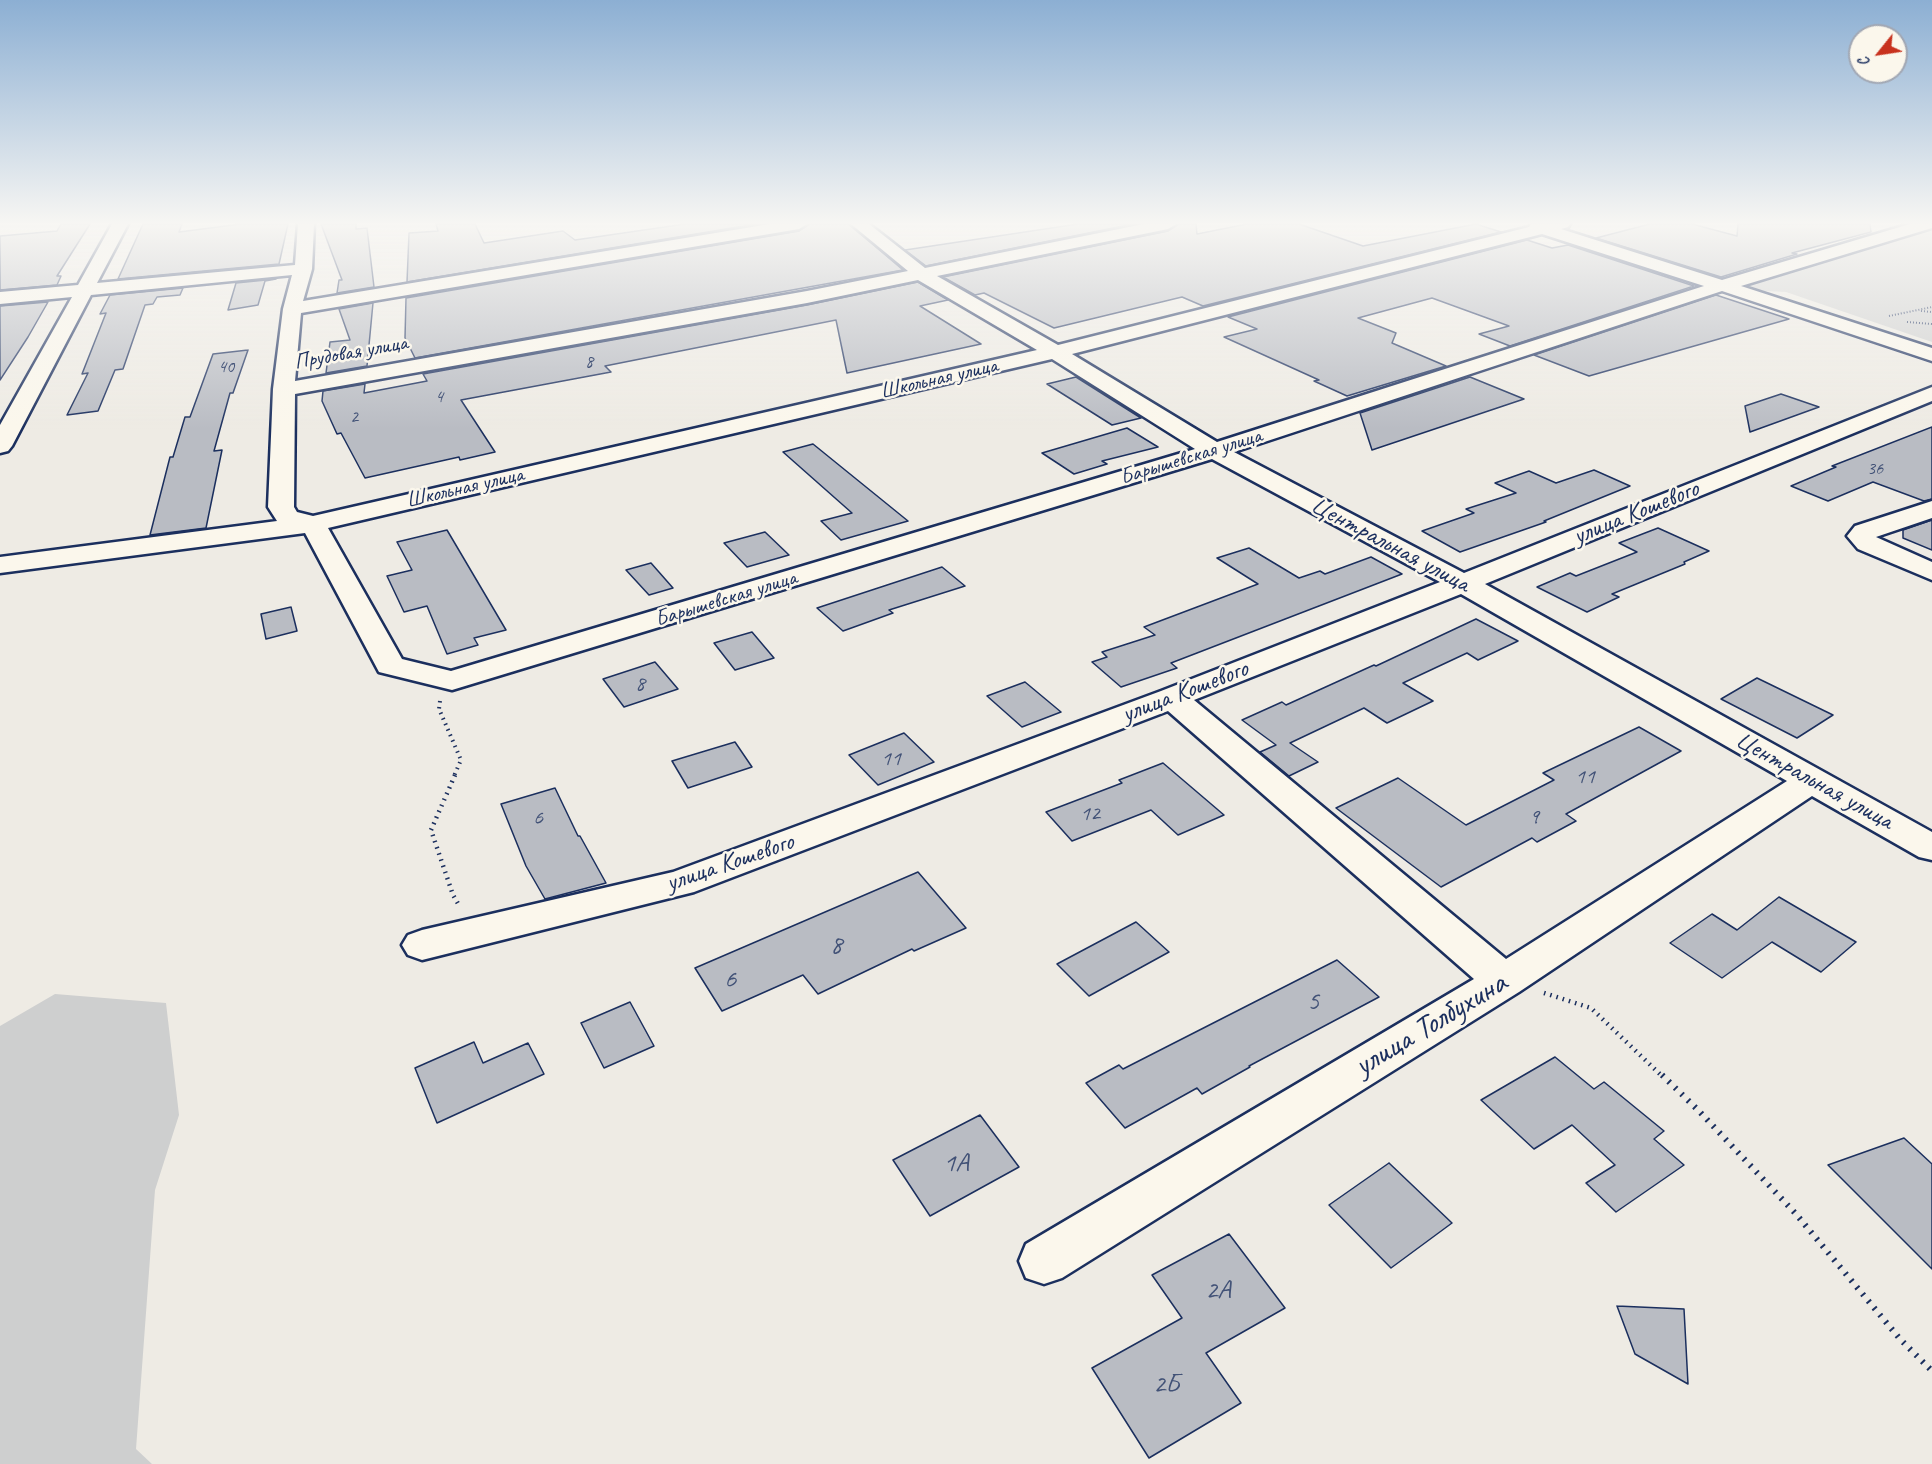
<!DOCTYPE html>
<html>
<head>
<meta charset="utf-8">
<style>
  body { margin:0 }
  #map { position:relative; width:1932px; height:1464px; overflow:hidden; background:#eeebe4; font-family:Caveat,sans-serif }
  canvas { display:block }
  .north { position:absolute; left:1848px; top:24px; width:60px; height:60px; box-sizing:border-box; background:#fbf7ec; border:2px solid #a1a7b3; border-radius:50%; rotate:240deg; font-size:16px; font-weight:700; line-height:24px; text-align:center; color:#1b2f5e }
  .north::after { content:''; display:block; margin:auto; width:21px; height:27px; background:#c8321e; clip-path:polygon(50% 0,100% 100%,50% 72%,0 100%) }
</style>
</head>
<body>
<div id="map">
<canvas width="1932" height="1464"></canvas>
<div class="north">С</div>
</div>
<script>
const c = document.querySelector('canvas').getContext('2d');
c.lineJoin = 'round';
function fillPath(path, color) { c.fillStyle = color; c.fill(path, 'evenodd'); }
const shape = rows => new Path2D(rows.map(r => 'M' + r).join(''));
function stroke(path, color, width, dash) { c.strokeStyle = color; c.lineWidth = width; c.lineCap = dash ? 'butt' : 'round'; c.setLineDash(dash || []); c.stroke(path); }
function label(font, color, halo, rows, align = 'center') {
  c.font = font + ' Caveat,sans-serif'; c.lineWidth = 5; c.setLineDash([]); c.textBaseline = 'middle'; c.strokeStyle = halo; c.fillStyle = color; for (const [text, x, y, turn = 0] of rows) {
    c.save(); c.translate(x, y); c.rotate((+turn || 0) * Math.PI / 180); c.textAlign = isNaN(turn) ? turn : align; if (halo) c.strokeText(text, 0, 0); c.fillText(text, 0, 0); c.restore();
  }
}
const green = shape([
  [1932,225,1932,342,1786,292,1764,291,1739,284],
  [55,994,166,1003,179,1115,155,1190,136,1449,152,1464,0,1464,0,1026]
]);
const building = shape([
  [61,224,90,224,57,276,61,276,57,285,0,290,0,236,57,231,61,224],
  [143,224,182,224,179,232,241,224,288,224,279,264,118,279,143,224],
  [321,224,356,224,356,229,367,228,374,287,337,293,339,280,342,280,321,224],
  [436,224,475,224,484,243,563,231,575,240,685,224,756,224,407,282,409,233,438,231,436,224],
  [809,224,849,224,903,270,415,358,405,338,406,298,799,231,809,224],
  [1078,224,1133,224,926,266,905,250,1078,224],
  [1178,224,1196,224,1197,234,1247,224,1299,224,1363,246,1476,224,1501,232,1203,306,1182,297,1054,328,984,293,975,295,943,277,1168,231,1178,224],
  [1650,224,1692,224,1737,236,1738,224,1870,224,1871,232,1792,253,1797,254,1721,277,1596,238,1650,224],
  [1527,240,1552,248,1568,245,1694,286,1510,346,1479,334,1509,326,1432,298,1358,318,1396,333,1392,343,1446,366,1347,396,1314,381,1319,380,1224,337,1257,329,1228,317,1527,240],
  [276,279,265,281,258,305,228,310,236,283,276,279],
  [918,282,948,300,920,306,981,344,847,373,836,320,605,366,611,372,461,400,495,452,460,460,459,457,365,478,341,433,337,434,322,401,323,391,365,384,364,393,427,381,423,374,807,305,918,282],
  [183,288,180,295,157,297,153,304,145,305,123,369,115,370,98,411,67,415,88,373,82,374,106,313,100,314,110,295,183,288],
  [1716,295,1789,319,1589,376,1534,355,1716,295],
  [48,302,28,337,0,380,0,306,48,302],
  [373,303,367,366,326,373,330,342,350,340,339,309,373,303],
  [248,350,233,393,230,393,214,451,222,450,206,528,150,535,170,457,173,457,185,417,190,417,213,354,248,350],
  [1076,377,1141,418,1112,425,1047,384,1076,377],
  [1470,377,1524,399,1372,450,1360,413,1470,377],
  [1781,394,1819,407,1750,432,1745,406,1781,394],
  [1932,427,1932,499,1924,501,1873,482,1828,501,1791,486,1836,467,1832,466,1932,427],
  [1127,428,1158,447,1102,461,1107,464,1074,474,1042,453,1127,428],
  [813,444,908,521,841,540,821,521,852,513,783,452,813,444],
  [1594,470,1630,486,1544,521,1546,522,1460,552,1422,531,1474,513,1466,509,1516,493,1495,483,1529,471,1556,483,1594,470],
  [1932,520,1932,550,1903,538,1903,530,1932,520],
  [1658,528,1709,551,1684,562,1685,564,1612,594,1619,597,1587,612,1537,587,1570,573,1576,576,1637,552,1619,543,1658,528],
  [447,530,506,630,474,638,478,645,447,654,427,606,404,612,387,576,412,570,397,542,447,530],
  [765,532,789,555,747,567,724,543,765,532],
  [1249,548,1299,578,1320,571,1325,574,1371,557,1402,574,1171,663,1177,668,1121,687,1092,662,1107,657,1102,652,1155,635,1144,627,1258,584,1217,558,1249,548],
  [651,563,673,588,649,595,626,570,651,563],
  [942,567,965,586,889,610,893,613,843,631,817,608,942,567],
  [291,607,297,631,266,639,261,614,291,607],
  [1476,619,1518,641,1478,660,1467,653,1403,683,1433,701,1387,723,1364,708,1290,743,1318,762,1289,776,1260,752,1276,745,1242,720,1282,702,1286,705,1374,665,1376,666,1476,619],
  [752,632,774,658,735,670,714,643,752,632],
  [655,662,678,689,624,707,603,679,655,662],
  [1757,678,1833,715,1797,738,1721,699,1757,678],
  [1025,682,1061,712,1022,727,987,696,1025,682],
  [1639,727,1681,751,1566,814,1576,821,1537,842,1532,838,1441,887,1336,808,1398,778,1466,825,1554,780,1543,773,1639,727],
  [904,733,934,762,878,785,849,755,904,733],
  [735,742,752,767,688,788,672,761,735,742],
  [1163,763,1224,815,1178,835,1151,810,1072,841,1046,812,1122,783,1119,780,1163,763],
  [555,788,578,836,580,836,606,883,545,899,526,866,501,804,555,788],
  [918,872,966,928,914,951,912,949,818,994,803,975,722,1011,695,968,918,872],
  [1779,897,1856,942,1821,972,1772,942,1722,978,1670,943,1712,914,1737,930,1779,897],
  [1136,922,1169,952,1089,996,1057,964,1136,922],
  [1337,960,1379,997,1249,1066,1250,1067,1202,1094,1197,1088,1125,1128,1086,1083,1119,1065,1123,1069,1337,960],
  [630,1002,654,1046,604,1068,581,1023,630,1002],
  [474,1042,483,1063,528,1043,544,1074,437,1123,415,1068,474,1042],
  [1555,1057,1594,1089,1604,1082,1664,1131,1654,1139,1684,1165,1616,1212,1586,1183,1615,1165,1572,1125,1534,1149,1481,1100,1555,1057],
  [980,1115,1019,1167,930,1216,893,1160,980,1115],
  [1904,1138,1932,1164,1932,1269,1828,1165,1904,1138],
  [1389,1163,1452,1223,1391,1268,1329,1205,1389,1163],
  [1229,1234,1285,1308,1206,1353,1241,1403,1149,1458,1092,1368,1182,1318,1152,1275,1229,1234],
  [1617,1306,1684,1309,1688,1384,1635,1354,1617,1306]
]);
const pathFar3 = shape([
  [1921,311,1932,312],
  [1889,316,1932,307],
  [1907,322,1932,324]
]);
const pathFar2 = shape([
  [440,701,439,709,461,760,454,776]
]);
const pathFar1 = shape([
  [455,775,431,830,453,895,460,907],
  [1544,993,1591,1008,1663,1077]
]);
const path = shape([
  [1662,1075,1698,1110,1796,1214,1900,1339,1932,1371]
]);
const minor = shape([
  [112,224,128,224,97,283,295,265,298,224,314,224,312,269,303,301,770,224,807,224,799,229,301,313,295,381,807,291,908,271,851,224,869,224,925,268,1144,224,1176,224,1168,229,937,276,1058,345,1529,227,1531,224,1570,224,1568,227,1561,229,1722,280,1910,224,1932,224,1932,228,1741,286,1932,348,1932,361,1722,291,1234,452,1464,573,1932,387,1932,401,1485,584,1932,832,1932,860,1919,857,1812,796,1519,992,1062,1278,1044,1284,1026,1278,1019,1261,1026,1244,1474,979,1168,711,694,892,422,960,408,955,402,945,408,935,422,930,673,872,1161,691,1440,582,1212,459,452,690,379,672,305,533,0,573,0,557,277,521,268,507,273,389,283,309,292,275,91,295,12,446,8,451,0,453,0,425,72,297,0,304,0,292,78,285,112,224],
  [1542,234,1704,286,1217,442,1072,354,1542,234],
  [918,280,1037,350,313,516,297,512,294,507,295,394,807,303,918,280],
  [1052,359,1195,449,451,671,402,659,328,528,1052,359],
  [1461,594,1787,781,1506,959,1194,700,1461,594],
  [1932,501,1932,518,1876,537,1932,562,1932,580,1858,549,1847,536,1855,526,1932,501]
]);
const farNumbernames = [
  ["8",589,362],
  ["40",226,367],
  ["4",439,397],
  ["2",354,417],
  ["36",1875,469]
];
const farStreetnames = [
  ["Прудовая улица",351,353,-10],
  ["Школьная улица",939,379,-13],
  ["Барышевская улица",1191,457,-17],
  ["Школьная улица",465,488,-13],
  ["Барышевская улица",726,599,-17]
];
const numberNames = [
  ["8",640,684],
  ["11",891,759],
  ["11",1585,777],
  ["12",1090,814],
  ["9",1534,817],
  ["6",538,818]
];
const streetNames = [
  ["улица Кошевого",1636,513,-22],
  ["Центральная улица",1390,545,28],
  ["улица Кошевого",1185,692,-21],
  ["Центральная улица",1814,781,29],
  ["улица Кошевого",730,863,-19]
];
const nearNumbernames = [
  ["8",836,946],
  ["6",730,980],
  ["5",1313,1002],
  ["1А",956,1164],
  ["2А",1218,1291],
  ["2Б",1166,1385]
];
const nearStreetnames = [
  ["улица Толбухина",1431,1025,-31]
];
fillPath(green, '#cecfcf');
fillPath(building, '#b9bcc3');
stroke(building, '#1b2f5e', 1.5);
stroke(minor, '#1b2f5e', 5);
stroke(pathFar3, '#1b2f5e', 2, [1, 2]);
stroke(pathFar2, '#1b2f5e', 4, [1.5, 4.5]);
stroke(pathFar1, '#1b2f5e', 4.5, [1.5, 5]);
stroke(path, '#1b2f5e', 6, [2, 7]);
fillPath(minor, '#fbf7ec');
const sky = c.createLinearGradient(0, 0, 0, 429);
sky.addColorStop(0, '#8cafd3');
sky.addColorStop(0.52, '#f7f6f3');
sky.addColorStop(1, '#f7f6f300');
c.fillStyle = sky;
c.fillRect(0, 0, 1932, 429);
label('18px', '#425277', null, farNumbernames);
label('22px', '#1b2f5e', '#fbf7ec', farStreetnames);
label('22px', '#425277', null, numberNames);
label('26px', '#1b2f5e', '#fbf7ec', streetNames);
label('27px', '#425277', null, nearNumbernames);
label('32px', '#1b2f5e', '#fbf7ec', nearStreetnames);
</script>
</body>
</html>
